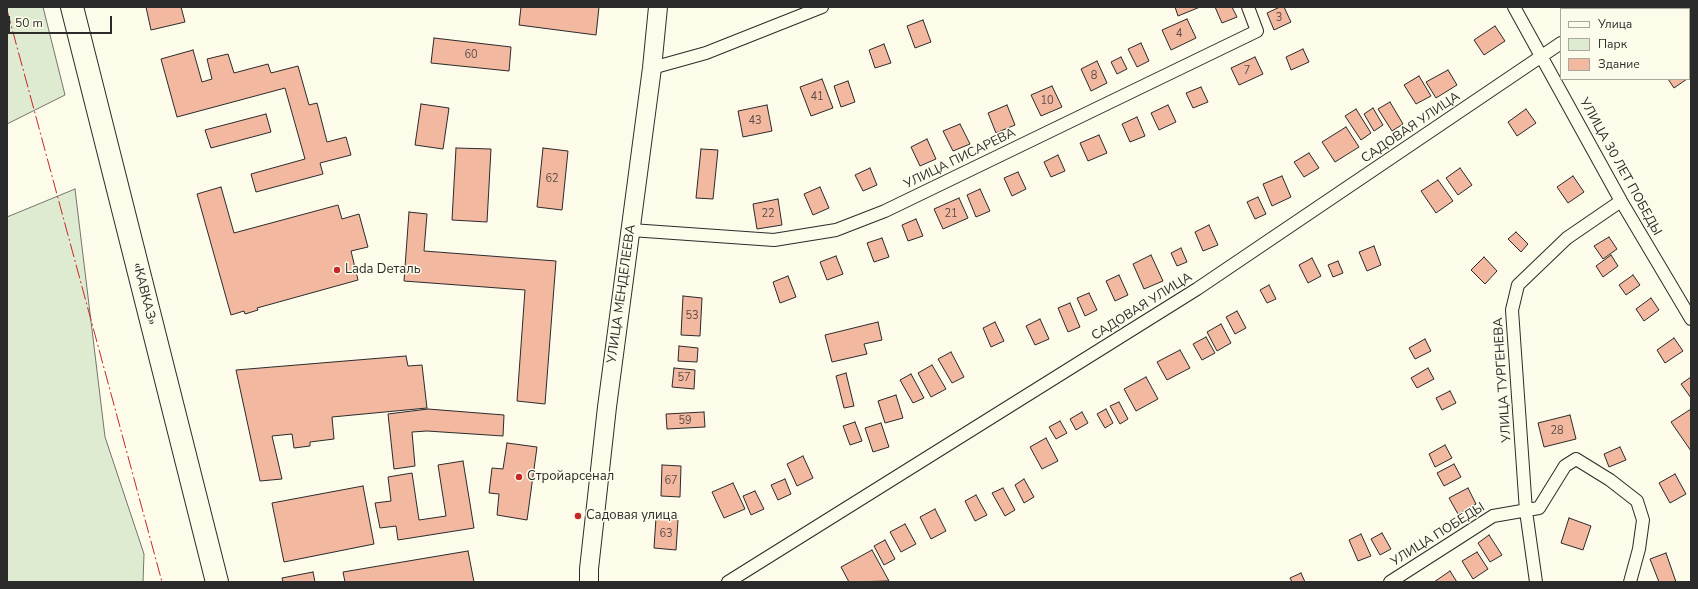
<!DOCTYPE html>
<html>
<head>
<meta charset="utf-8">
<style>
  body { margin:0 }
  #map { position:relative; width:1698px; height:589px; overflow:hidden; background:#fdfbea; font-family:"Nunito Sans",sans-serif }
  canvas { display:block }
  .frame { position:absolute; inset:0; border:8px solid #2b2b2b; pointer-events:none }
  .legend { position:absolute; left:1560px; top:8px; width:130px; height:72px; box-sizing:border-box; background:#fdfbea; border:1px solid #a9a89e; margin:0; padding:5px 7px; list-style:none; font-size:12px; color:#2b2b2b }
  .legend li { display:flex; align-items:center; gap:8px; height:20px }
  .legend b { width:20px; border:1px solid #a9a89e }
  .scale { position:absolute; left:8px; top:16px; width:104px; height:18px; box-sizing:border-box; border:2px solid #2b2b2b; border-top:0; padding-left:5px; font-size:12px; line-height:14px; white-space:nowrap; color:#2b2b2b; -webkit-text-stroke:3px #fdfbea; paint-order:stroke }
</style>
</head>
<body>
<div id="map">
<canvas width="1698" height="589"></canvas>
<div class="frame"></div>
<ul class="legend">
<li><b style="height:5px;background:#fdfbea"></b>Улица</li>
<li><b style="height:11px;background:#deebd1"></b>Парк</li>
<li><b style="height:11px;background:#f2b8a0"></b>Здание</li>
</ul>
<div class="scale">50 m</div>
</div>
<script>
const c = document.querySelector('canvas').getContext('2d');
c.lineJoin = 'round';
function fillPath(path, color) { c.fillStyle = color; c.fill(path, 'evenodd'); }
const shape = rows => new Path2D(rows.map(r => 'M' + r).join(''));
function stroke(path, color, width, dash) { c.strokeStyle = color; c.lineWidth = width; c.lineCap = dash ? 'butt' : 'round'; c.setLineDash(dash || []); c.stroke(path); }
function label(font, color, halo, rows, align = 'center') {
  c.font = font + ' "Nunito Sans",sans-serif'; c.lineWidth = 3; c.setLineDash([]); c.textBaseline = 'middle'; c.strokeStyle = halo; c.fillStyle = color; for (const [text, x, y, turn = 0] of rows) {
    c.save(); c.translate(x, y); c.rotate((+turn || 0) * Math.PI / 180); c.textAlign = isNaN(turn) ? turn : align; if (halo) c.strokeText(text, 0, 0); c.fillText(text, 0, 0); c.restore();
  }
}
const green = shape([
  [7,7,43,7,65,95,7,124,7,7],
  [75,189,105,437,144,554,143,582,7,582,7,217,75,189]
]);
const building = shape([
  [146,7,181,7,185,22,151,30,146,7],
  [521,7,599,7,596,35,519,25,521,7],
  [1175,7,1200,7,1178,16,1175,7],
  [1215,7,1232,7,1237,17,1222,23,1215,7],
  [1280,7,1284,7,1291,22,1274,30,1267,13,1280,7],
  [1659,7,1691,7,1691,14,1689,16,1689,9,1656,9,1659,7],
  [1187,19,1196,38,1171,50,1162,30,1187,19],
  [923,20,931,42,915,48,907,26,923,20],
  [1495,26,1505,41,1484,55,1474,40,1495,26],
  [434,38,511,47,509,71,431,63,434,38],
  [1141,43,1149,61,1137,67,1128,49,1141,43],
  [884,44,891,63,875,68,869,50,884,44],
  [1303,49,1309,62,1291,70,1286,57,1303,49],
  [193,50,202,82,212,79,207,59,228,54,234,73,268,64,271,73,298,66,309,105,317,103,327,142,346,137,351,155,320,163,323,174,256,192,251,174,305,159,285,88,177,117,161,59,193,50],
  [1121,57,1127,69,1117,74,1111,62,1121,57],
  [1255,57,1263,74,1239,85,1231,68,1255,57],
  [1097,61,1107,83,1091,91,1081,69,1097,61],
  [1448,70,1457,85,1436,98,1426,82,1448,70],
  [1419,76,1431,96,1416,104,1404,85,1419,76],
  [822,79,833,108,811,116,800,87,822,79],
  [1668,79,1687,79,1674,88,1668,79],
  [848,81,855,102,841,107,834,86,848,81],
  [1052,86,1062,107,1041,116,1031,95,1052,86],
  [1201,87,1208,102,1193,108,1186,93,1201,87],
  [1390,102,1403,124,1392,131,1378,109,1390,102],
  [421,104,449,108,443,149,415,145,421,104],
  [767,105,772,131,743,137,738,111,767,105],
  [1007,105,1015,125,996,133,988,113,1007,105],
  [1168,105,1176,122,1159,130,1151,113,1168,105],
  [1373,108,1383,125,1374,131,1364,114,1373,108],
  [1356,109,1371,133,1361,140,1345,116,1356,109],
  [1526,109,1536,123,1517,136,1508,122,1526,109],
  [266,114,271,132,211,148,205,130,266,114],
  [1137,117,1145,136,1130,142,1122,124,1137,117],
  [960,124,970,144,953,151,943,131,960,124],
  [1346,127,1359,147,1335,162,1322,142,1346,127],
  [1099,135,1107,153,1088,161,1080,143,1099,135],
  [927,139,936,159,920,166,911,147,927,139],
  [456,148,491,149,487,222,452,220,456,148],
  [543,148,568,151,562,210,537,207,543,148],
  [701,149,718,150,713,199,696,198,701,149],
  [1309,153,1319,168,1304,177,1294,162,1309,153],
  [1058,155,1065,171,1051,177,1044,162,1058,155],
  [870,168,877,185,863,191,855,175,870,168],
  [1460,168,1472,185,1458,195,1446,178,1460,168],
  [1018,172,1026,189,1012,196,1004,178,1018,172],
  [1282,176,1291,197,1272,206,1263,184,1282,176],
  [1573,176,1584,192,1568,203,1557,187,1573,176],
  [1438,180,1453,201,1436,213,1421,191,1438,180],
  [221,187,234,233,338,205,342,219,359,214,368,247,351,251,358,280,257,308,258,310,245,314,244,311,231,315,197,194,221,187],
  [820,187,829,208,813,215,804,194,820,187],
  [980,189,990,211,976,217,967,195,980,189],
  [1258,197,1266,214,1255,219,1247,202,1258,197],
  [959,198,968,218,943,229,934,209,959,198],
  [778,199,782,225,757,229,753,204,778,199],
  [409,212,427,214,424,251,556,261,545,404,517,401,525,290,404,281,409,212],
  [916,219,923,236,908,241,902,225,916,219],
  [1209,225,1218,245,1203,251,1195,232,1209,225],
  [1516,232,1528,244,1521,252,1508,239,1516,232],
  [1609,237,1617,249,1603,259,1594,246,1609,237],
  [882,238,889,257,874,262,867,243,882,238],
  [1374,246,1381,265,1367,271,1359,252,1374,246],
  [1181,248,1187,262,1177,266,1171,253,1181,248],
  [1151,255,1163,281,1144,289,1133,264,1151,255],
  [1611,255,1618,266,1603,277,1596,266,1611,255],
  [836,256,843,274,827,280,820,262,836,256],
  [1484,257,1497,271,1485,284,1471,270,1484,257],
  [1312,258,1321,276,1308,283,1299,265,1312,258],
  [1338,261,1343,273,1333,277,1328,265,1338,261],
  [1119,275,1128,295,1115,301,1106,281,1119,275],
  [1633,275,1640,285,1626,295,1619,285,1633,275],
  [788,276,796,297,780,303,773,282,788,276],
  [1269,285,1276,299,1267,303,1260,290,1269,285],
  [1089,293,1097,310,1085,316,1077,298,1089,293],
  [683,296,702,298,700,336,681,335,683,296],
  [1651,298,1659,310,1644,321,1636,309,1651,298],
  [1070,303,1080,327,1068,332,1058,308,1070,303],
  [1237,311,1246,328,1235,334,1226,317,1237,311],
  [1040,319,1049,339,1035,345,1026,326,1040,319],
  [878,322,882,340,864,344,867,354,832,362,825,335,878,322],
  [995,322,1004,341,991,347,983,328,995,322],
  [1221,324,1231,343,1217,351,1207,332,1221,324],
  [1206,337,1215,353,1202,360,1193,344,1206,337],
  [1674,338,1683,351,1665,363,1657,350,1674,338],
  [1425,339,1431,351,1415,359,1409,348,1425,339],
  [679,346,698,348,697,362,678,361,679,346],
  [1180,350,1190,368,1167,380,1157,362,1180,350],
  [951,352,964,377,952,383,938,359,951,352],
  [406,356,408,366,422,365,427,408,332,417,334,439,310,442,310,446,294,448,292,434,272,436,282,479,260,481,236,370,406,356],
  [932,365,946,389,931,397,918,373,932,365],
  [674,368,695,370,694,389,672,387,674,368],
  [1428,368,1434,379,1417,388,1411,378,1428,368],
  [846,373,854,406,844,408,836,376,846,373],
  [911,374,924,398,913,403,900,380,911,374],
  [1146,377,1158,399,1136,411,1124,389,1146,377],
  [1691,377,1691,398,1681,384,1691,377],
  [1450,391,1456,403,1442,410,1436,398,1450,391],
  [896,395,903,418,885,423,878,401,896,395],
  [1119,402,1128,419,1120,424,1110,406,1119,402],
  [428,409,504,415,503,436,427,431,412,432,415,466,394,469,388,414,428,409],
  [1106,409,1113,423,1105,428,1097,414,1106,409],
  [1691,409,1691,451,1671,422,1691,409],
  [704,412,705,427,667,429,666,414,704,412],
  [1082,412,1088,423,1076,430,1070,419,1082,412],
  [1570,415,1576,439,1544,447,1538,423,1570,415],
  [1060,421,1067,433,1056,439,1049,427,1060,421],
  [855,422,862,441,850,445,843,426,855,422],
  [881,423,889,447,873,452,865,428,881,423],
  [1046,438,1058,461,1042,469,1030,447,1046,438],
  [507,443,537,447,527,520,497,515,499,494,489,493,492,468,503,469,507,443],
  [1445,445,1452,458,1435,467,1429,454,1445,445],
  [1620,447,1626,460,1609,467,1604,454,1620,447],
  [803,456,813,478,797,486,787,464,803,456],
  [463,461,474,528,398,540,396,526,380,528,375,503,391,501,388,477,412,473,419,520,446,516,438,465,463,461],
  [1454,464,1461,477,1444,486,1437,473,1454,464],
  [662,465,681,466,680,497,661,496,662,465],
  [1675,474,1686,494,1670,503,1659,483,1675,474],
  [785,479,791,494,778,500,771,485,785,479],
  [1024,479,1034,497,1024,503,1015,485,1024,479],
  [733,483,745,509,724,518,712,492,733,483],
  [363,486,374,544,284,562,272,503,363,486],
  [1003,488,1015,510,1005,516,992,493,1003,488],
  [1468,488,1476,504,1458,514,1449,498,1468,488],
  [755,491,764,509,751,515,743,496,755,491],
  [976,495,987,515,975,521,965,501,976,495],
  [935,509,946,531,931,539,920,517,935,509],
  [656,518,678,520,676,550,654,548,656,518],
  [1569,518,1591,526,1583,550,1561,543,1569,518],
  [905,524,916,544,901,552,890,532,905,524],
  [1382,533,1391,549,1380,555,1371,539,1382,533],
  [1361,534,1371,556,1358,561,1349,540,1361,534],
  [1489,535,1502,555,1490,562,1478,543,1489,535],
  [885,540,895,559,884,565,874,546,885,540],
  [872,550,889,581,849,582,841,567,872,550],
  [468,551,474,582,345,582,343,572,468,551],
  [1477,552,1488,569,1473,579,1462,561,1477,552],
  [1666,553,1676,582,1659,582,1650,559,1666,553],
  [1450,571,1457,582,1434,582,1450,571],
  [313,572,315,582,283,582,282,578,313,572],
  [1301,573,1305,582,1292,582,1290,578,1301,573]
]);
const street = shape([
  [1514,7,1621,201,1691,319],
  [1610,9,1612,7],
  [652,68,706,53,822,7],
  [631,230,774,240,836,230,885,211,1257,31,1248,7],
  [728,582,1197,289,1561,43],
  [1390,582,1493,516,1539,508,1565,466,1576,459,1610,480,1637,501,1643,520,1639,549,1630,582],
  [1536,582,1526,511,1512,310,1518,285,1567,238,1621,201]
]);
const secondary = shape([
  [589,582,589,569,607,407,652,68,658,7]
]);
const highway = shape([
  [72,7,217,582]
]);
const power = shape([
  [7,10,162,582]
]);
const markers = [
  [337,270,4,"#c62828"],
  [519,477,4,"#c62828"],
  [578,516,4,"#c62828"]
];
const numberNames = [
  ["3",1279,18],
  ["4",1179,34],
  ["60",471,55],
  ["7",1247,71],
  ["8",1094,76],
  ["41",817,97],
  ["10",1047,101],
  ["43",755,121],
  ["62",552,179],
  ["22",768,214],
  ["21",951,214],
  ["53",692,316],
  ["57",684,378],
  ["59",685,421],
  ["28",1557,431],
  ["67",671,481],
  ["63",666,534]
];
const streetNames = [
  ["САДОВАЯ УЛИЦА",1411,128,-34],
  ["УЛИЦА ПИСАРЕВА",960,159,-26],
  ["УЛИЦА 30 ЛЕТ ПОБЕДЫ",1620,167,61],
  ["«КАВКАЗ»",144,294,76],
  ["УЛИЦА МЕНДЕЛЕЕВА",622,294,-82],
  ["САДОВАЯ УЛИЦА",1142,307,-32],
  ["УЛИЦА ТУРГЕНЕВА",1503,380,-94],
  ["УЛИЦА ПОБЕДЫ",1438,535,-32]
];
const poiNames = [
  ["Lada Dеталь",345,270],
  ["Стройарсенал",527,477],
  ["Садовая улица",586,516]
];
fillPath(green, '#deebd1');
stroke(green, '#74746e', 1);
fillPath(building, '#f2b8a0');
stroke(building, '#2b2b2b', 1);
stroke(street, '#2b2b2b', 14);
stroke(secondary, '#2b2b2b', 20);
stroke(highway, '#2b2b2b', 24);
stroke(street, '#fdfbea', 12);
stroke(secondary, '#fdfbea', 18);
stroke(highway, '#fdfbea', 22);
stroke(power, '#c62828', 1, [14, 3, 2, 3]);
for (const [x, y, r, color] of markers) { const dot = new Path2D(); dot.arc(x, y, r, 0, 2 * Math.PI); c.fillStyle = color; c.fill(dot); stroke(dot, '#fdfbea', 1.5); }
label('11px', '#5d4e48', null, numberNames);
label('13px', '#2b2b2b', '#fdfbea', streetNames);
label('13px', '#2b2b2b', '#fdfbea', poiNames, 'left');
</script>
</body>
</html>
